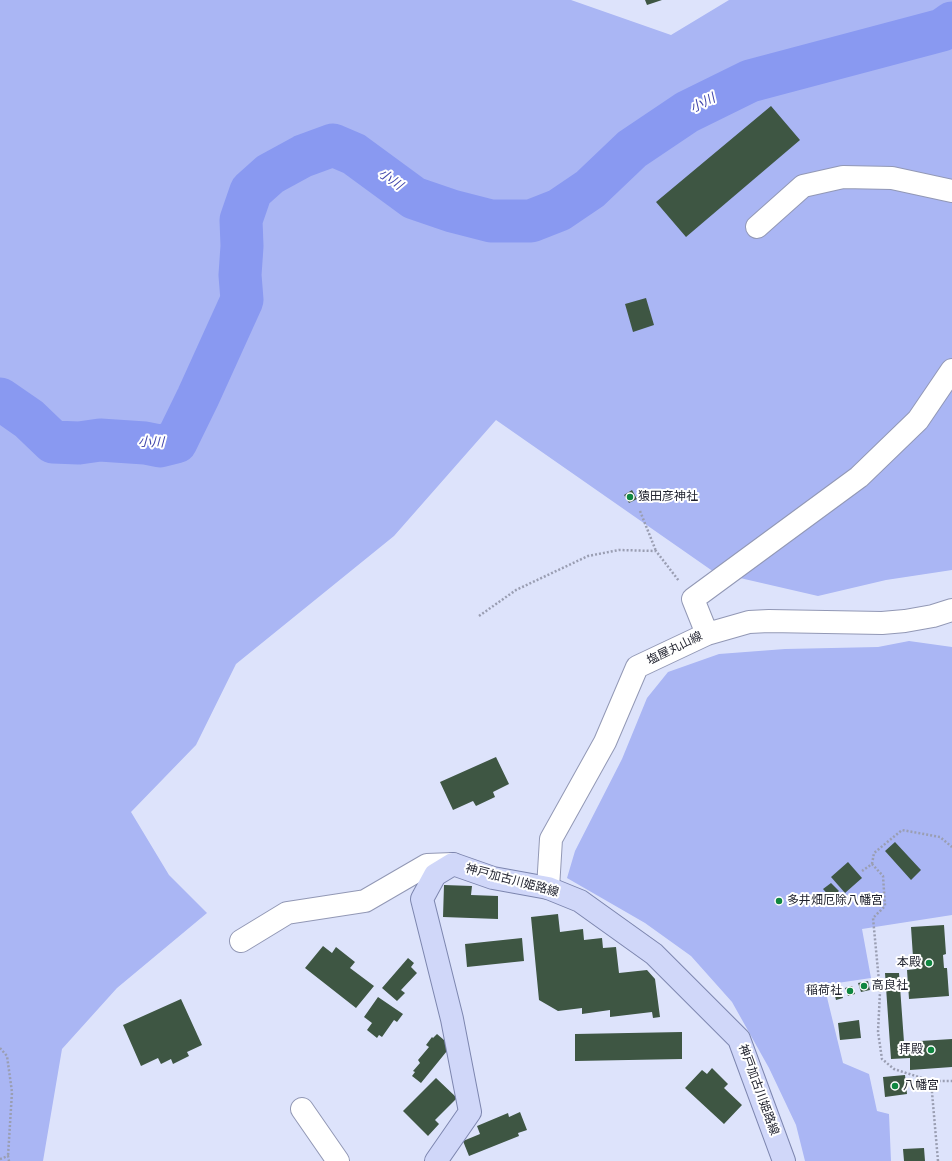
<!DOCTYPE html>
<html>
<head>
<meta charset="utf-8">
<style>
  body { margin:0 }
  canvas { display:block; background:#dde3fb }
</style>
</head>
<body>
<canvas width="952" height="1161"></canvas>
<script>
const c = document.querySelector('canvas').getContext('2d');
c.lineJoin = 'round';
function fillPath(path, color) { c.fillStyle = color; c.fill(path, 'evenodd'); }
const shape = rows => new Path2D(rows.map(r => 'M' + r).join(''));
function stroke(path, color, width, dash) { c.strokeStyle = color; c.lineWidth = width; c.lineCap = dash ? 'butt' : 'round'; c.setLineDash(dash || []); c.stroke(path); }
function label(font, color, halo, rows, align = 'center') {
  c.font = font + ' "Titillium Web","Noto Sans JP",sans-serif'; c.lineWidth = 4; c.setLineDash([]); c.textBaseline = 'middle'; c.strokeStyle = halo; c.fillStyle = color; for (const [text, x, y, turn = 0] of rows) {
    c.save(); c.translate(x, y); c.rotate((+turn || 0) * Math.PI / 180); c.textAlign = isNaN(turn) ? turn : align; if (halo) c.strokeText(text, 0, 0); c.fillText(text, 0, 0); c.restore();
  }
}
const green = shape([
  [0,0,571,0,671,35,729,0,952,0,952,570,886,580,818,596,714,572,496,420,394,536,236,664,196,745,131,812,169,875,207,913,117,988,62,1049,43,1161,0,1161],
  [909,641,952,647,952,915,862,929,871,978,824,985,843,1063,869,1074,877,1111,889,1114,891,1161,805,1161,796,1125,769,1068,732,1002,691,956,645,923,567,878,575,851,622,759,647,698,668,672,719,654,785,649,878,647]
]);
const river = shape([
  [0,399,29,419,53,442,79,443,100,440,145,443,160,446,176,442,198,397,242,300,240,275,242,246,241,220,251,191,270,174,303,156,333,145,354,154,414,198,452,211,491,221,531,221,559,210,590,189,632,149,687,112,750,81,942,30,952,23]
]);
const building = shape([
  [645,0,662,0,647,5],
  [771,106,800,140,686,237,656,202],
  [646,298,654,325,633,332,625,304],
  [632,490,637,499,629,503,624,495],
  [496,757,509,784,493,792,495,797,476,806,473,801,453,810,440,782],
  [895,842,921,870,911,880,885,851],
  [848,862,862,878,845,893,831,877],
  [831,883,839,891,831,898,823,889],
  [444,885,472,886,471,895,498,896,498,919,443,917],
  [558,914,560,932,583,929,584,940,602,938,603,948,616,947,619,973,647,970,655,979,660,1017,653,1018,652,1012,610,1017,610,1010,582,1014,582,1008,558,1011,539,1000,531,917],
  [944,925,946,954,943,955,944,968,947,968,949,996,909,999,907,970,916,969,915,957,913,957,911,927],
  [522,938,524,961,467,967,465,944],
  [323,946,332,953,336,947,355,962,350,968,374,986,356,1008,305,968],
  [408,958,414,963,411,967,417,973,401,990,405,993,397,1001,382,988],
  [885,973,899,973,904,1042,952,1039,952,1067,910,1070,910,1058,891,1059],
  [868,981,870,990,861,992,858,983],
  [852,986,855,994,848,996,845,988],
  [841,990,843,998,836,1000,834,992],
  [378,997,403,1014,397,1022,394,1020,382,1037,379,1035,377,1038,367,1030,372,1023,364,1017],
  [181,999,202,1045,187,1052,189,1056,173,1064,171,1059,161,1064,158,1058,141,1066,123,1025],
  [859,1020,861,1038,840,1040,838,1023],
  [682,1032,682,1059,575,1061,575,1034],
  [437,1034,451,1046,421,1083,412,1076,415,1072,413,1071,420,1063,418,1060,429,1047,426,1045,432,1037,433,1038],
  [712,1068,728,1084,724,1088,742,1105,724,1124,685,1088,702,1070,707,1074],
  [905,1075,907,1094,885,1097,883,1077],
  [436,1078,457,1098,435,1120,439,1124,428,1136,403,1111],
  [520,1112,527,1130,518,1133,519,1136,469,1156,463,1141,480,1134,477,1126,508,1113,509,1117],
  [924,1148,925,1161,904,1161,903,1149]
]);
const path = shape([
  [640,511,656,551],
  [479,616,516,590,588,556,619,550,656,551,679,581],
  [872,864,874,853,902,830,940,837,952,847],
  [862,871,872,864,883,876,885,906,873,918,880,992,878,1032,882,1059,894,1069,931,1081],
  [0,1048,7,1056,12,1092,8,1156],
  [0,1159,8,1156,9,1161],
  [938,1161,931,1081,952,1081]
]);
const minor = shape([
  [757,227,803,186,843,177,892,178,952,191],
  [707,634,693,599,859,477,918,420,952,370],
  [548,888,551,839,605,742,637,667,707,634,749,622,769,621,882,623,905,621,933,616,952,610],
  [241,941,287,913,365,901,427,865,453,864],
  [302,1109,338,1161]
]);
const major = shape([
  [436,1161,470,1112,452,1019,422,899,435,875,453,864,493,878,548,888,580,901,654,954,739,1039,784,1161]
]);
const markers = [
  [630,497,4,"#108740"],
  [779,901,4,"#108740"],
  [929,963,4,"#108740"],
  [864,986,4,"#108740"],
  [850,991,4,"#108740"],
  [931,1050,4,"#108740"],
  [895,1086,4,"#108740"]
];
const poiNames = [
  ["猿田彦神社",638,497],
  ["多井畑厄除八幡宮",787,901],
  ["本殿",921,963,"right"],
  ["高良社",872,986],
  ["稲荷社",842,991,"right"],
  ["拝殿",923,1050,"right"],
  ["八幡宮",903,1086]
];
const streetNames = [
  ["塩屋丸山線",675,649,-26],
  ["神戸加古川姫路線",512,881,15],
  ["神戸加古川姫路線",758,1090,70]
];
const waterNames = [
  ["小川",703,104,-27],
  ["小川",390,180,36],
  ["小川",151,443,1]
];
fillPath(green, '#aab6f4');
stroke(river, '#8999f1', 43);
fillPath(building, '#3e5643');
stroke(minor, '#9298b5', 24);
stroke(major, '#7d86af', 24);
stroke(path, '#9a9eb2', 2.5, [2, 2]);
stroke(minor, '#fff', 22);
stroke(major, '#d0d7f9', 22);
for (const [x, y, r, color] of markers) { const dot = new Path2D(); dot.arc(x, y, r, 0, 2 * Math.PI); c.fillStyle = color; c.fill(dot); stroke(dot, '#fff', 1.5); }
label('12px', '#1f212d', '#fff', poiNames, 'left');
label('12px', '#1f212d', '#fff', streetNames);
label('italic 13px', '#3f45ab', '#fff', waterNames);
</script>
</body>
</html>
